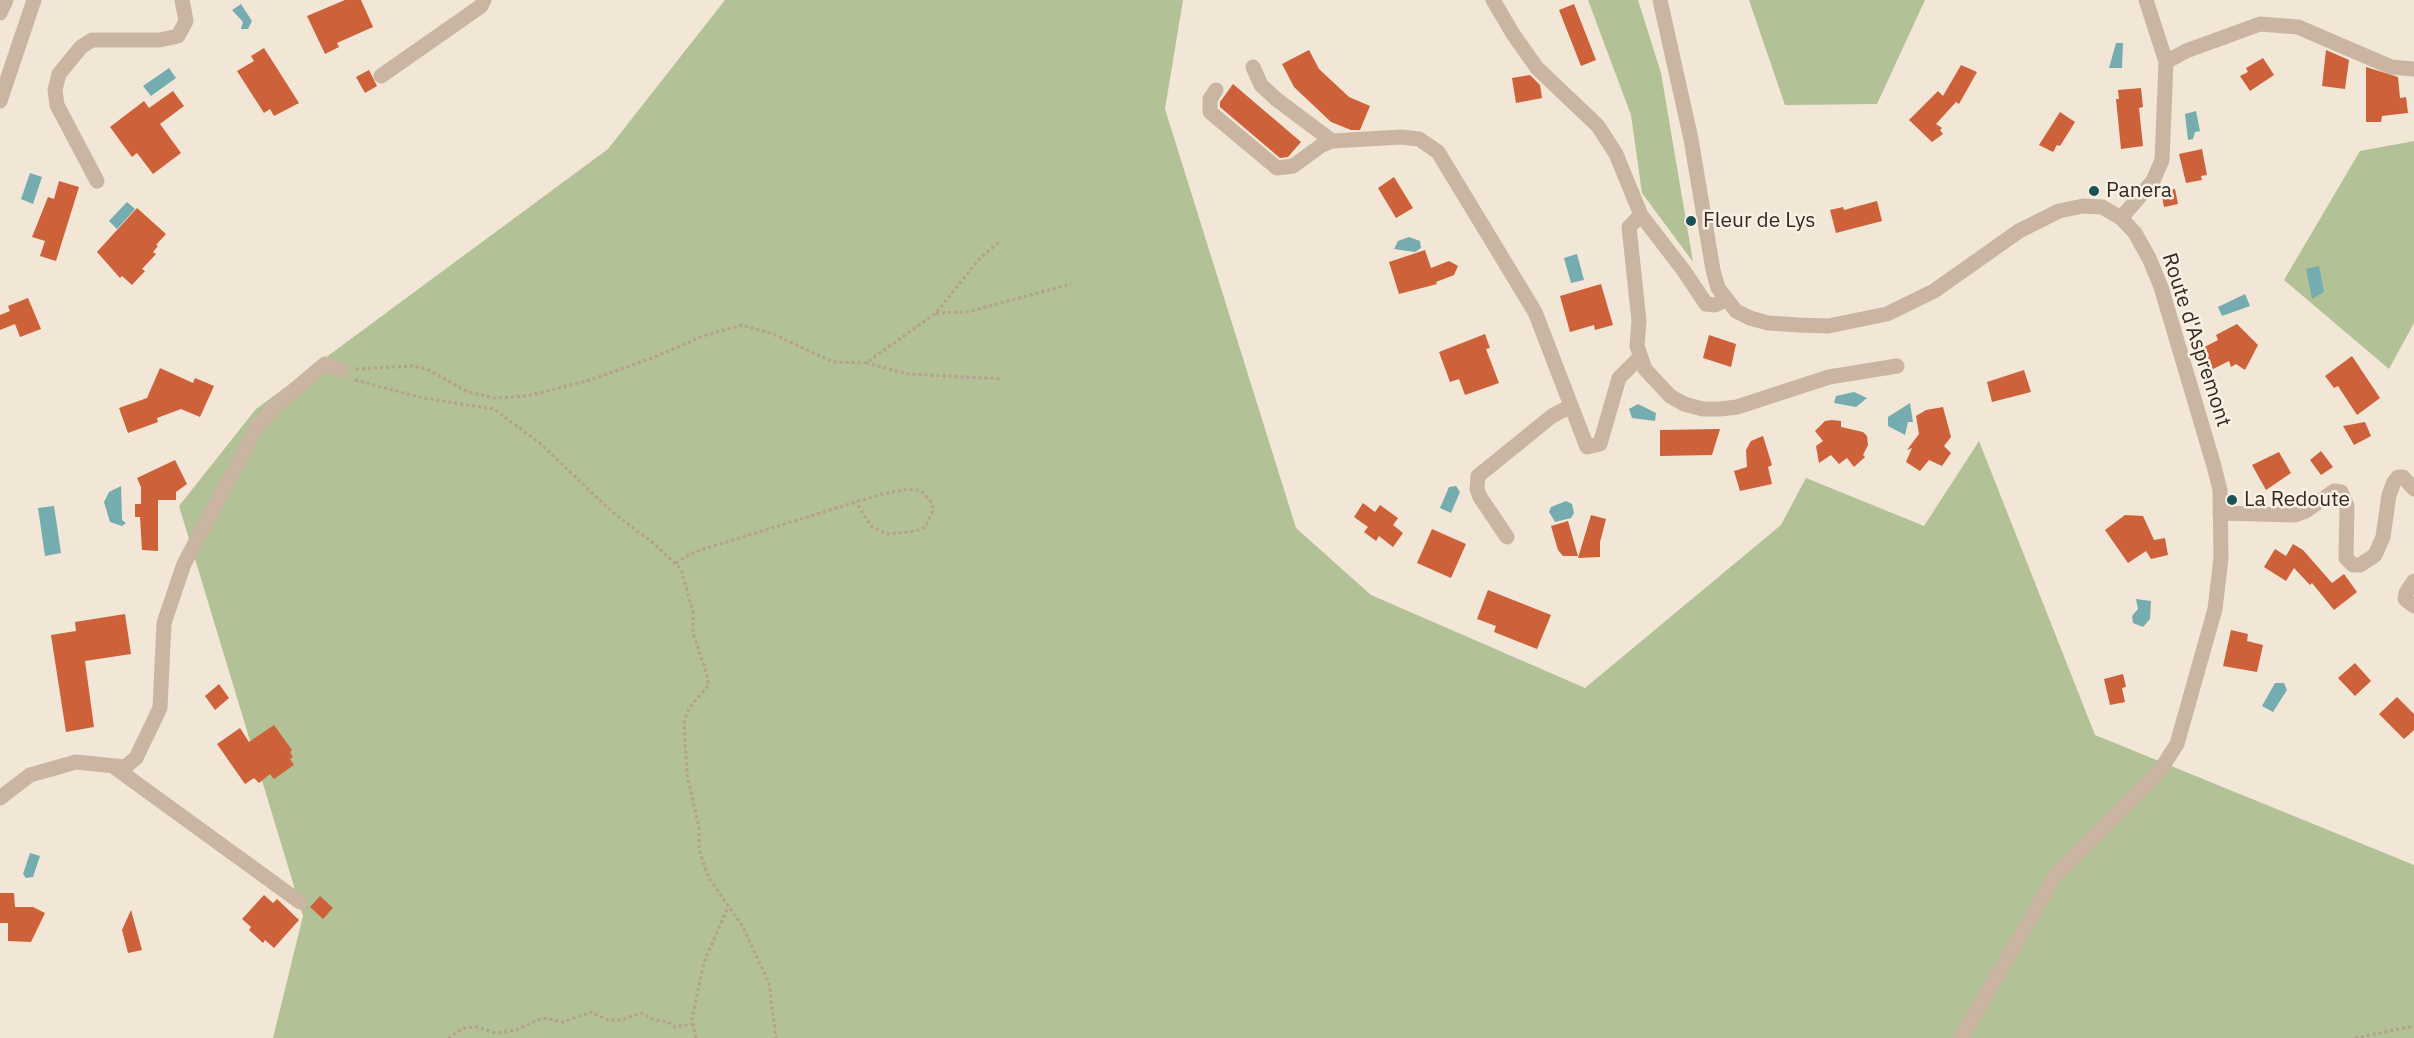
<!DOCTYPE html>
<html>
<head>
<meta charset="utf-8">
<style>
  body { margin:0 }
  canvas { display:block; background:#f2e6d6 }
</style>
</head>
<body>
<canvas width="2414" height="1038"></canvas>
<script>
const c = document.querySelector('canvas').getContext('2d');
c.lineJoin = 'round';
function fillPath(path, color) { c.fillStyle = color; c.fill(path, 'evenodd'); }
const shape = rows => new Path2D(rows.map(r => 'M' + r).join(''));
function stroke(path, color, width, dash) { c.strokeStyle = color; c.lineWidth = width; c.lineCap = dash ? 'butt' : 'round'; c.setLineDash(dash || []); c.stroke(path); }
function label(font, color, halo, rows, align = 'center') {
  c.font = font + ' "IBM Plex Sans",sans-serif'; c.lineWidth = 5; c.setLineDash([]); c.textBaseline = 'middle'; c.strokeStyle = halo; c.fillStyle = color; for (const [text, x, y, turn = 0] of rows) {
    c.save(); c.translate(x, y); c.rotate((+turn || 0) * Math.PI / 180); c.textAlign = isNaN(turn) ? turn : align; if (halo) c.strokeText(text, 0, 0); c.fillText(text, 0, 0); c.restore();
  }
}
const green = shape([
  [725,0,1183,0,1165,109,1296,528,1371,595,1585,688,1781,525,1806,478,1924,526,1979,441,2095,735,2414,865,2414,1038,273,1038,303,916,179,506,256,409,608,149],
  [1588,0,1638,0,1661,73,1693,262,1642,193,1631,115],
  [1749,0,1925,0,1877,104,1785,105],
  [2414,141,2414,323,2389,369,2284,280,2360,151]
]);
const water = shape([
  [241,4,252,21,248,29,241,29,243,22,232,10],
  [2116,43,2123,43,2122,68,2109,68],
  [169,68,176,78,151,96,143,86],
  [2196,111,2200,131,2195,132,2193,139,2188,140,2185,114],
  [30,173,42,177,33,204,21,199],
  [127,202,135,209,117,229,109,221],
  [1409,237,1420,241,1421,248,1415,252,1394,249,1398,241],
  [1577,254,1584,280,1571,283,1564,258],
  [2319,266,2324,292,2312,299,2306,269],
  [2245,294,2250,306,2222,316,2218,307],
  [1854,392,1867,398,1856,407,1834,403,1836,396],
  [1910,403,1913,422,1908,422,1905,435,1888,426,1888,417],
  [1638,404,1656,413,1655,421,1632,418,1629,409],
  [121,486,122,520,126,523,122,526,110,522,104,502,109,492],
  [1456,486,1460,492,1451,513,1440,508,1449,487],
  [1566,501,1572,504,1574,513,1571,518,1555,522,1549,512,1551,507],
  [54,506,61,553,45,556,38,508],
  [2136,599,2151,601,2150,619,2143,627,2133,623,2132,616,2138,609],
  [2275,683,2284,683,2287,690,2273,712,2262,706],
  [30,853,40,856,33,877,26,878,23,874]
]);
const building = shape([
  [345,0,361,0,373,27,337,43,339,47,325,54,307,16],
  [1574,4,1596,60,1581,66,1559,10],
  [264,48,299,103,274,116,270,109,264,113,237,71,254,61,251,56],
  [1309,50,1319,69,1349,97,1370,106,1360,130,1351,130,1331,122,1294,87,1282,64],
  [2326,50,2349,60,2345,89,2322,86],
  [2263,58,2274,75,2250,91,2240,76,2248,72,2246,68],
  [1961,65,1977,72,1959,104,1956,102,1936,124,1942,128,1940,130,1943,134,1932,142,1909,120,1938,91,1943,96],
  [2366,67,2398,77,2400,98,2406,97,2408,113,2382,116,2381,122,2366,122],
  [369,70,377,86,365,93,356,77],
  [1530,75,1540,85,1542,98,1516,103,1512,78],
  [1233,84,1301,142,1288,157,1280,158,1220,107,1220,102],
  [2141,88,2143,107,2139,108,2143,146,2121,149,2116,99,2119,99,2118,90],
  [173,91,184,106,160,124,181,153,153,174,137,153,132,157,110,127,144,101,149,108],
  [2060,112,2075,122,2060,146,2057,145,2053,152,2039,145],
  [2202,149,2207,175,2201,176,2202,180,2186,183,2179,154],
  [1394,177,1413,208,1396,218,1378,188],
  [59,181,79,187,56,261,40,256,45,241,32,237,48,197,54,199],
  [2175,189,2178,204,2164,207,2161,191],
  [1877,201,1882,221,1836,233,1830,210,1843,207,1844,210],
  [137,208,166,234,156,245,158,246,153,252,156,254,142,269,145,271,132,285,122,276,120,278,97,252],
  [1425,250,1431,268,1449,261,1458,266,1454,275,1436,282,1437,284,1399,294,1389,262],
  [1601,284,1613,325,1595,330,1594,325,1570,332,1560,296],
  [28,298,41,329,20,337,15,324,0,330,0,315,10,311,8,306],
  [2237,324,2258,345,2245,370,2236,364,2231,367,2229,361,2205,373,2195,352,2218,340,2216,335],
  [1485,334,1490,348,1486,349,1499,383,1465,395,1459,379,1450,382,1439,352],
  [1709,335,1736,344,1731,367,1703,358],
  [2352,356,2380,398,2357,415,2338,386,2334,388,2325,376],
  [160,368,193,383,195,378,214,386,200,417,181,409,157,418,158,422,128,433,119,408,147,398],
  [2024,370,2031,392,1992,402,1987,382],
  [1943,407,1951,437,1944,446,1951,453,1942,466,1929,460,1920,471,1906,462,1912,448,1907,450,1919,434,1916,416,1926,410],
  [1832,420,1841,421,1841,427,1863,432,1867,436,1868,445,1863,455,1865,457,1854,467,1847,458,1839,464,1831,455,1819,463,1816,446,1823,441,1815,431,1825,421],
  [2365,422,2371,436,2354,445,2343,426],
  [1720,429,1712,455,1660,456,1660,430],
  [1763,436,1772,465,1768,467,1772,484,1740,491,1734,471,1747,467,1746,450,1751,441],
  [2321,451,2333,467,2321,475,2310,460],
  [2279,452,2291,473,2266,490,2252,465],
  [175,460,187,484,176,492,176,500,158,500,158,551,142,550,140,517,135,517,135,504,141,504,141,487,137,478],
  [1363,503,1375,512,1380,505,1398,518,1393,525,1403,533,1393,547,1379,536,1376,541,1364,532,1368,527,1354,517],
  [1591,515,1606,519,1600,542,1600,557,1578,558],
  [2125,515,2143,516,2154,540,2165,538,2168,555,2151,559,2146,551,2128,563,2105,530],
  [1568,521,1578,556,1563,556,1558,550,1553,533,1551,526],
  [1432,529,1466,544,1451,578,1417,563],
  [2293,544,2303,550,2332,583,2344,574,2357,592,2334,610,2312,583,2310,585,2294,568,2286,581,2264,567,2275,549,2286,556],
  [1488,590,1551,615,1537,649,1494,632,1496,626,1477,619],
  [125,614,131,654,85,661,94,727,66,732,51,635,76,631,75,622],
  [2231,630,2248,634,2247,641,2263,645,2257,672,2223,666],
  [2355,663,2371,681,2355,696,2338,678],
  [2123,674,2126,687,2122,688,2125,702,2110,705,2104,679],
  [219,684,229,698,215,710,205,696],
  [2397,697,2414,714,2414,730,2404,739,2379,714],
  [274,725,292,750,290,752,293,757,290,759,294,765,274,779,270,774,259,783,254,778,245,784,217,744,240,728,249,742],
  [0,893,14,893,15,907,33,907,45,913,31,942,8,941,8,923,0,923],
  [264,895,273,903,277,899,299,920,274,948,265,940,263,943,249,930,251,927,242,919],
  [320,896,333,908,323,919,310,907],
  [131,910,142,950,128,953,122,930]
]);
const path = shape([
  [936,313,967,312,1071,284],
  [866,363,909,374,1003,379],
  [356,369,412,366,427,369,468,392,495,398,527,396,590,380,652,358,703,336,742,325,773,334,833,362,866,363,936,313,980,258,998,243],
  [355,380,423,398,494,409,541,444,611,511,653,543,681,569,693,612,693,633,708,678,708,686,689,708,684,723,687,774,699,828,699,850,709,878,743,927,769,983,776,1038],
  [676,563,692,553,710,547,882,494,909,489,921,491,932,503,933,511,925,527,916,531,887,534,871,526,856,502],
  [448,1038,464,1028,477,1027,496,1033,516,1030,543,1018,563,1022,591,1012,608,1020,621,1020,641,1013,654,1020,668,1022,675,1027,692,1024],
  [696,1038,692,1019,704,962,728,907],
  [2355,1038,2414,1026]
]);
const minor = shape([
  [1493,0,1513,34,1537,68,1598,126,1616,154,1641,215,1684,271,1706,304,1715,305,1726,300],
  [1660,0,1691,139,1713,270,1718,288,1736,311,1750,318,1768,323,1799,325,1828,326,1887,314,1934,291,2019,231,2059,211,2083,206,2102,207,2121,218,2135,233,2149,258,2161,287,2214,466,2220,490,2221,558,2215,609,2177,744,2159,772,2055,876,1961,1038],
  [2146,0,2166,62],
  [0,13,6,0],
  [1253,67,1261,85,1276,99,1332,141,1401,137,1419,139,1438,152,1535,312,1587,447,1600,444,1619,378,1640,357],
  [381,76,481,6,484,0],
  [1216,90,1210,99,1210,112,1277,168,1293,166,1322,145,1332,141],
  [0,101,34,0],
  [97,181,57,105,55,90,59,74,81,47,92,40,160,40,178,36,186,21,182,0],
  [1641,215,1629,227,1639,321,1637,346,1645,369,1670,396,1684,404,1703,409,1720,409,1737,407,1829,377,1897,366],
  [2121,218,2153,181,2162,160,2166,62,2186,51,2260,24,2298,27,2391,67,2414,69],
  [2220,513,2295,515,2306,511,2334,491,2341,492,2347,506,2346,558,2353,565,2360,565,2375,555,2383,537,2389,495,2394,482,2398,477,2403,477,2414,489],
  [1507,537,1480,497,1477,489,1478,476,1552,416,1571,406],
  [2414,581,2406,593,2405,599,2414,606],
  [114,767,300,902],
  [0,798,30,775,76,762,125,767,136,758,160,708,164,623,184,564,258,425,275,406,325,364,342,370]
]);
const markers = [
  [2094,191,6,"#195257"],
  [1691,221,6,"#195257"],
  [2232,500,6,"#195257"]
];
const poiNames = [
  ["Panera",2106,191],
  ["Fleur de Lys",1703,221],
  ["La Redoute",2244,500]
];
const streetNames = [
  ["Route d'Aspremont",2196,340,72]
];
fillPath(green, '#b2c196');
fillPath(water, '#74acb0');
fillPath(building, '#cc613a');
stroke(path, '#b69f8c', 3, [3, 3]);
stroke(minor, '#cab5a2', 15);
for (const [x, y, r, color] of markers) { const dot = new Path2D(); dot.arc(x, y, r, 0, 2 * Math.PI); c.fillStyle = color; c.fill(dot); stroke(dot, '#faf0e3', 2); }
label('21px', '#342a25', '#faf0e3', poiNames, 'left');
label('21px', '#342a25', '#faf0e3', streetNames);
</script>
</body>
</html>
